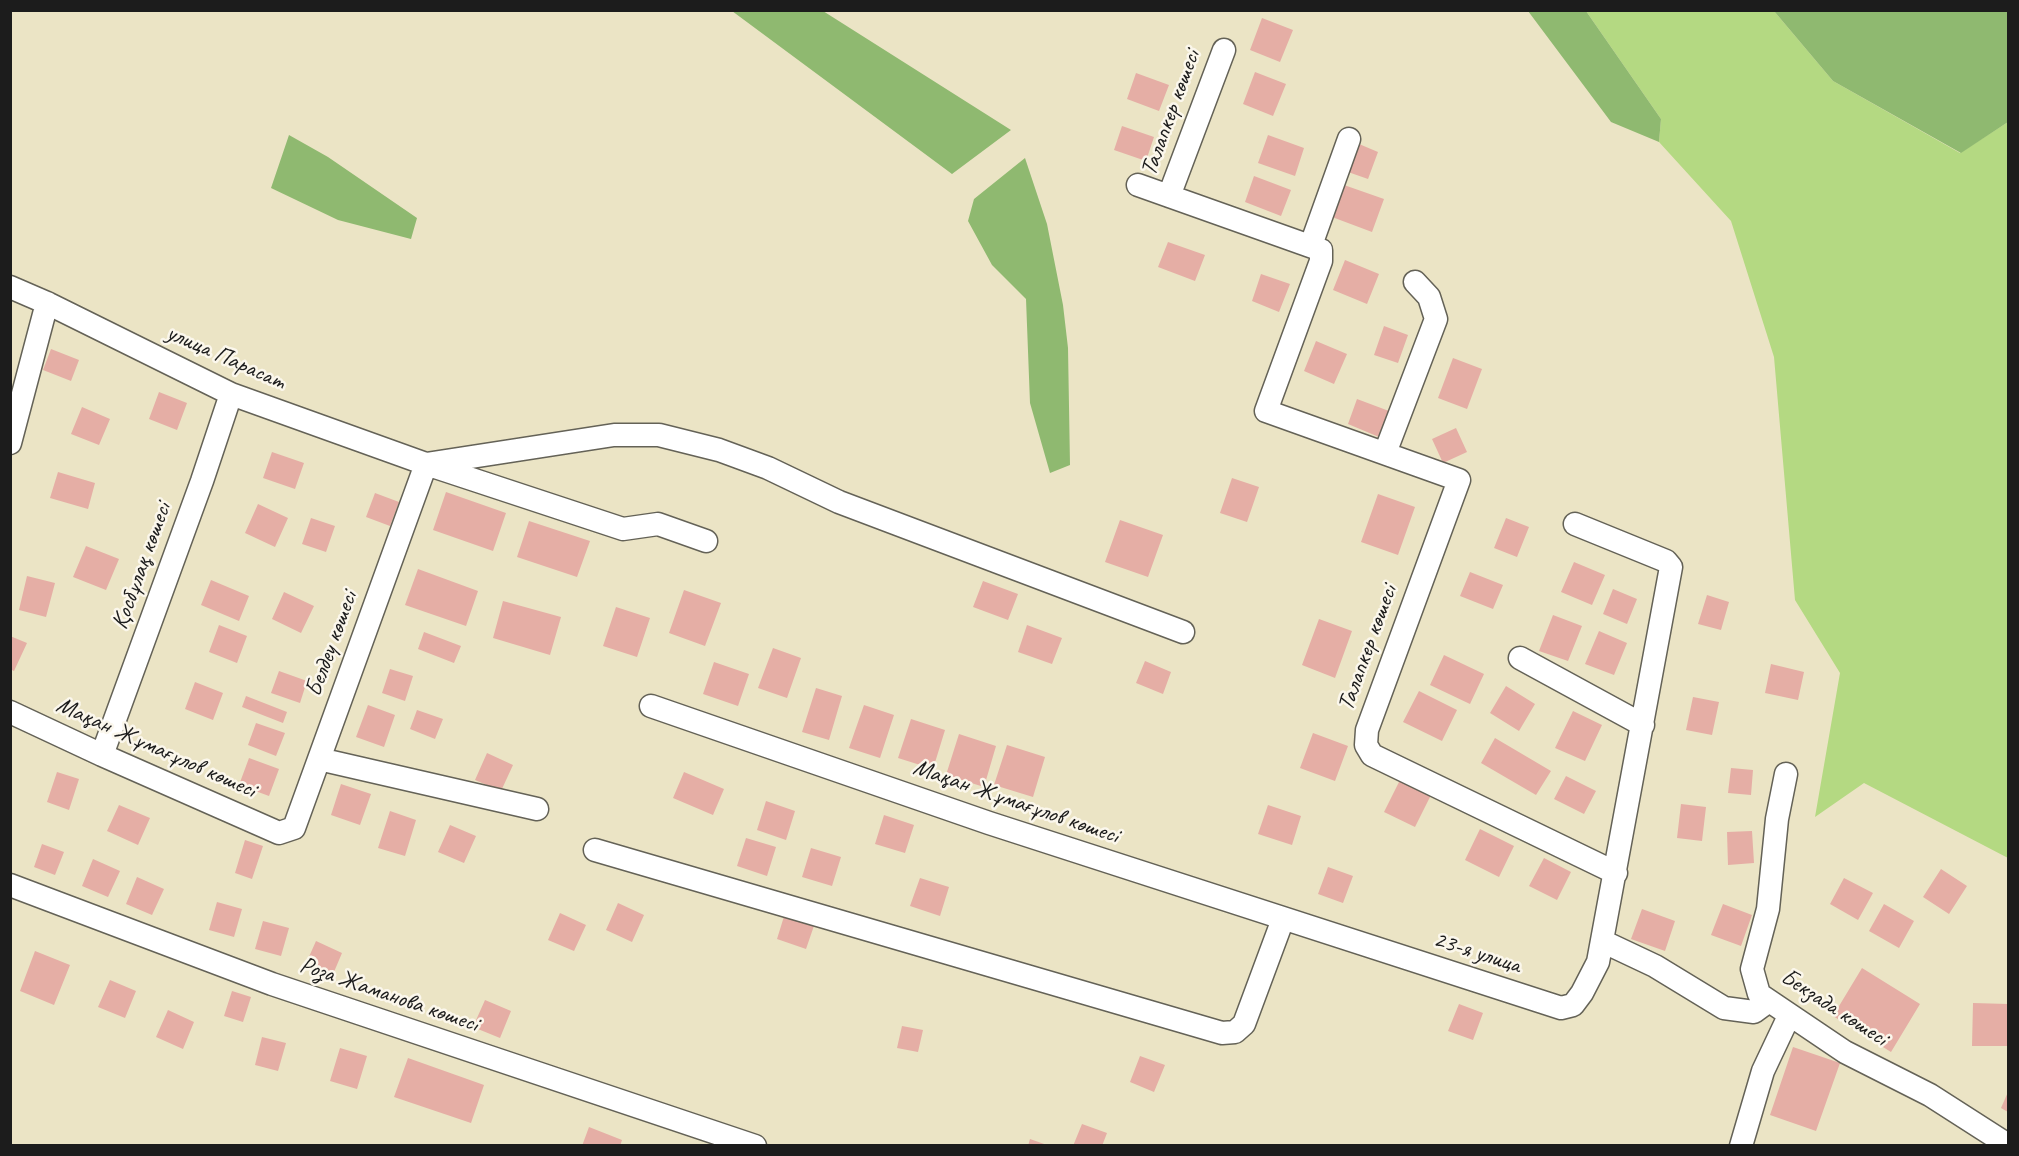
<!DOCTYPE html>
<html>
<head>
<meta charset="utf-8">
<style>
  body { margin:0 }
  #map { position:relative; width:2019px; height:1156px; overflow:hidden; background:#ebe4c5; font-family:Caveat,sans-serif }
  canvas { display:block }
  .frame { position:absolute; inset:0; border:12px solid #1c1c1c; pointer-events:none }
</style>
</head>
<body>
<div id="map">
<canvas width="2019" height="1156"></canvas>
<div class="frame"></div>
</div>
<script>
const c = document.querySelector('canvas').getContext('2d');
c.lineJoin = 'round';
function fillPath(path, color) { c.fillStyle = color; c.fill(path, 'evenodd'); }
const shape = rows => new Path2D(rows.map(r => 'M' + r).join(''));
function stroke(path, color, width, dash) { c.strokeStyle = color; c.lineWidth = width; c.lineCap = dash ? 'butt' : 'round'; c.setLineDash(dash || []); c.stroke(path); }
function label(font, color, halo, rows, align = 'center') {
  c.font = font + ' Caveat,sans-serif'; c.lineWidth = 5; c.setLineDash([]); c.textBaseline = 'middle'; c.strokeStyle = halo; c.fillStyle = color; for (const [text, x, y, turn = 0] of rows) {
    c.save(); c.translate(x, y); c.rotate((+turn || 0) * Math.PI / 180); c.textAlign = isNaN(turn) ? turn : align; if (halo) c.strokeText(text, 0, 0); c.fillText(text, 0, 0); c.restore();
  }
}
const green = shape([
  [1586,11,1774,11,1833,81,1960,153,2008,122,2008,858,1864,783,1815,817,1840,673,1795,600,1774,357,1731,221,1659,142,1661,119]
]);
const forest = shape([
  [732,11,823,11,1011,130,952,174],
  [1528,11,1586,11,1661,119,1659,142,1611,122],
  [1774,11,2008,11,2008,122,1961,153,1833,81],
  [289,135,328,157,417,218,411,239,338,220,271,188],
  [1025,158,1047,224,1063,305,1068,348,1070,465,1050,473,1030,403,1026,299,992,265,968,221,974,199]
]);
const building = shape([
  [1262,18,1293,30,1280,62,1250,50],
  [1255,72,1286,84,1273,116,1243,104],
  [1136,73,1169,85,1159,111,1127,99],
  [1122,126,1154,137,1146,161,1114,150],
  [1268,135,1304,148,1295,176,1258,163],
  [1359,144,1378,152,1368,179,1348,172],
  [1254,176,1291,190,1281,216,1245,202],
  [1344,185,1384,199,1372,232,1332,217],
  [1168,242,1205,255,1195,281,1158,267],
  [1345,260,1379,274,1367,304,1333,290],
  [1261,274,1290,284,1279,312,1252,301],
  [1384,326,1408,335,1398,363,1374,355],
  [1316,341,1347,354,1334,384,1304,371],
  [51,349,79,360,71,381,43,370],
  [1453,358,1482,369,1467,409,1438,398],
  [159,392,187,403,177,430,149,419],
  [1357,399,1389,411,1379,437,1348,424],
  [82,407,110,419,99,445,71,434],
  [1456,428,1467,452,1443,463,1432,439],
  [272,452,304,463,295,489,263,478],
  [58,472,95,483,88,509,50,498],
  [1232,478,1259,487,1247,522,1220,513],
  [446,492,506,513,493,551,433,530],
  [375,493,399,502,390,526,366,517],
  [1378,494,1415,507,1398,555,1361,542],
  [258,504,288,518,275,547,245,533],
  [311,518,335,526,326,552,302,544],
  [1506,518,1529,527,1517,557,1494,548],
  [1120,520,1163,535,1148,577,1105,562],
  [529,521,590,541,577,577,517,557],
  [86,546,119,559,106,590,73,577],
  [1574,562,1605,575,1592,605,1561,592],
  [418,569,478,591,466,626,405,605],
  [1470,572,1503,585,1493,609,1460,596],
  [27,576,55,583,46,617,19,610],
  [211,580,249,596,239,621,201,605],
  [983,581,1018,594,1008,620,973,607],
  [1613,589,1637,599,1627,624,1603,614],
  [684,590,721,603,705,646,669,633],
  [284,592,314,606,301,633,272,619],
  [1707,595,1729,602,1721,630,1698,624],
  [503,601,561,617,550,655,493,638],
  [616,607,650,618,637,657,603,646],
  [1553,615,1582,626,1568,661,1539,651],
  [1319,619,1352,631,1335,678,1302,665],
  [219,625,247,636,237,663,209,652],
  [1027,625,1062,638,1052,664,1018,652],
  [1599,631,1627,643,1614,675,1585,664],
  [424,632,461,646,454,663,418,649],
  [10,636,27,643,14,671,10,669],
  [773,648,801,658,787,698,758,688],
  [1444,655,1484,674,1470,704,1430,685],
  [1145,661,1171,672,1163,694,1136,683],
  [714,662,749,674,738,706,703,694],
  [1771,664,1804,672,1798,700,1765,693],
  [390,669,413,676,405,701,382,693],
  [279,671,307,681,300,703,271,693],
  [195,682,223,693,213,720,185,709],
  [1506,686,1535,704,1519,731,1490,713],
  [816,688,842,696,829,740,802,732],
  [1419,691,1457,710,1442,741,1403,722],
  [246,696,287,712,283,723,242,707],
  [1693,697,1719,702,1712,735,1686,730],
  [368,705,395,715,384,747,356,737],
  [864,705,894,715,880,758,849,748],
  [417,710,443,719,435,739,410,729],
  [1573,711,1602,725,1585,761,1555,748],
  [911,719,945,730,933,769,898,758],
  [256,723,285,733,276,756,248,745],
  [1313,733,1348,746,1335,781,1300,768],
  [959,734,996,746,984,787,946,775],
  [1495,738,1551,771,1536,795,1481,763],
  [1007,745,1045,757,1033,797,994,785],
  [487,753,513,765,501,791,475,780],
  [249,758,279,769,269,796,239,785],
  [1731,768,1753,770,1751,795,1728,793],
  [57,772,79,779,69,810,47,802],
  [684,772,724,789,713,815,673,798],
  [1566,776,1596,791,1584,814,1554,799],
  [1400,780,1431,795,1415,827,1384,812],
  [341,784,371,794,360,825,331,815],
  [766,801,795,811,786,840,757,830],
  [1681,804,1706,807,1702,841,1677,838],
  [119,805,150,818,138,845,107,831],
  [1268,805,1301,816,1292,845,1258,834],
  [390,811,416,820,405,856,378,848],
  [884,815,914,825,905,853,875,844],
  [450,825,476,836,464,863,438,852],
  [1480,829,1514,846,1499,877,1465,860],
  [1752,831,1754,863,1728,865,1727,832],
  [746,838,776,847,767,876,737,866],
  [245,840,263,846,252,879,235,873],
  [42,844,64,852,55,875,34,867],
  [811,848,841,857,832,886,802,877],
  [1544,858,1571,872,1557,900,1529,886],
  [93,859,120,871,108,897,82,886],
  [1328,867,1353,876,1343,903,1318,894],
  [1941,869,1967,886,1949,914,1923,897],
  [137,877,164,889,152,915,126,904],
  [920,878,949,887,940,916,910,906],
  [1844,878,1873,893,1858,920,1830,904],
  [217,902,242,909,234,937,209,930],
  [618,903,644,915,632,942,606,930],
  [1723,904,1752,915,1741,946,1711,935],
  [1884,904,1914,921,1899,948,1869,931],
  [1642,909,1675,921,1665,951,1631,939],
  [786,910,816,920,806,949,777,939],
  [560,913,586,925,574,951,548,940],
  [263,921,289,928,281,956,255,949],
  [316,941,342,953,331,979,304,968],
  [35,951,70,965,54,1005,20,991],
  [1862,968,1920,1004,1891,1052,1833,1016],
  [110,980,136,991,125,1018,98,1007],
  [232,991,251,997,243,1022,224,1016],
  [485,1000,511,1011,500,1038,473,1027],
  [1973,1003,2008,1004,2007,1046,1972,1046],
  [1459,1004,1483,1013,1473,1040,1448,1031],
  [168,1010,194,1022,183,1049,156,1037],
  [902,1026,923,1030,918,1052,897,1048],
  [262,1037,286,1043,278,1071,255,1065],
  [1793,1047,1840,1063,1816,1131,1770,1115],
  [340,1048,367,1056,357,1089,330,1081],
  [1140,1056,1165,1065,1154,1092,1130,1082],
  [408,1058,484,1085,471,1123,394,1097],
  [2008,1092,2008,1112,2001,1108],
  [1082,1124,1107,1133,1102,1146,1073,1146],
  [589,1127,622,1140,620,1146,582,1146],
  [1030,1139,1047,1145,1047,1146,1028,1146]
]);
const minor = shape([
  [1138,185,1321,250,1321,261,1266,411,1459,480,1367,730,1366,745,1372,755,1616,873],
  [1169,196,1224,50],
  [1311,245,1349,139],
  [10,287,47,303,231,394,426,464,623,529,658,524,706,541],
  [10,443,47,303],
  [1385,453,1436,319,1429,297,1415,282],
  [426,464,614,435,659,435,719,450,768,468,839,502,1183,632],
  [1520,658,1643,725],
  [651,706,989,823,1561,1008,1573,1005,1582,993,1598,962,1671,567,1666,561,1575,524],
  [10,712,102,755,279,833,294,828,426,464],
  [102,755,202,481,231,394],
  [319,759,537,809],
  [1786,774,1777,819,1768,909,1752,969,1759,994,1845,1052,1930,1095,2008,1145],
  [595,850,1222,1033,1235,1032,1244,1024,1283,919],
  [10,885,272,984,755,1146],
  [1602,941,1655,966,1724,1008,1754,1012,1769,1001],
  [1741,1146,1763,1071,1789,1016]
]);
const streetNames = [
  ["Талапкер көшесі",1171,113,-70],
  ["улица Парасат",226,358,24],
  ["Қосбұлақ көшесі",142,566,-70],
  ["Белдеу көшесі",332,644,-70],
  ["Талапкер көшесі",1368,648,-70],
  ["Мақан Жұмағұлов көшесі",156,748,24],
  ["Мақан Жұмағұлов көшесі",1016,802,19],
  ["23-я улица",1477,953,18],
  ["Роза Жаманова көшесі",389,995,19],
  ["Бекзада көшесі",1834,1008,33]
];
fillPath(green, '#b4d982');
fillPath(forest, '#8fb970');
fillPath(building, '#e5aea5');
stroke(minor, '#646257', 25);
stroke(minor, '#fff', 22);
label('24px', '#1c1c1c', '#fbf7ec', streetNames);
</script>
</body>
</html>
